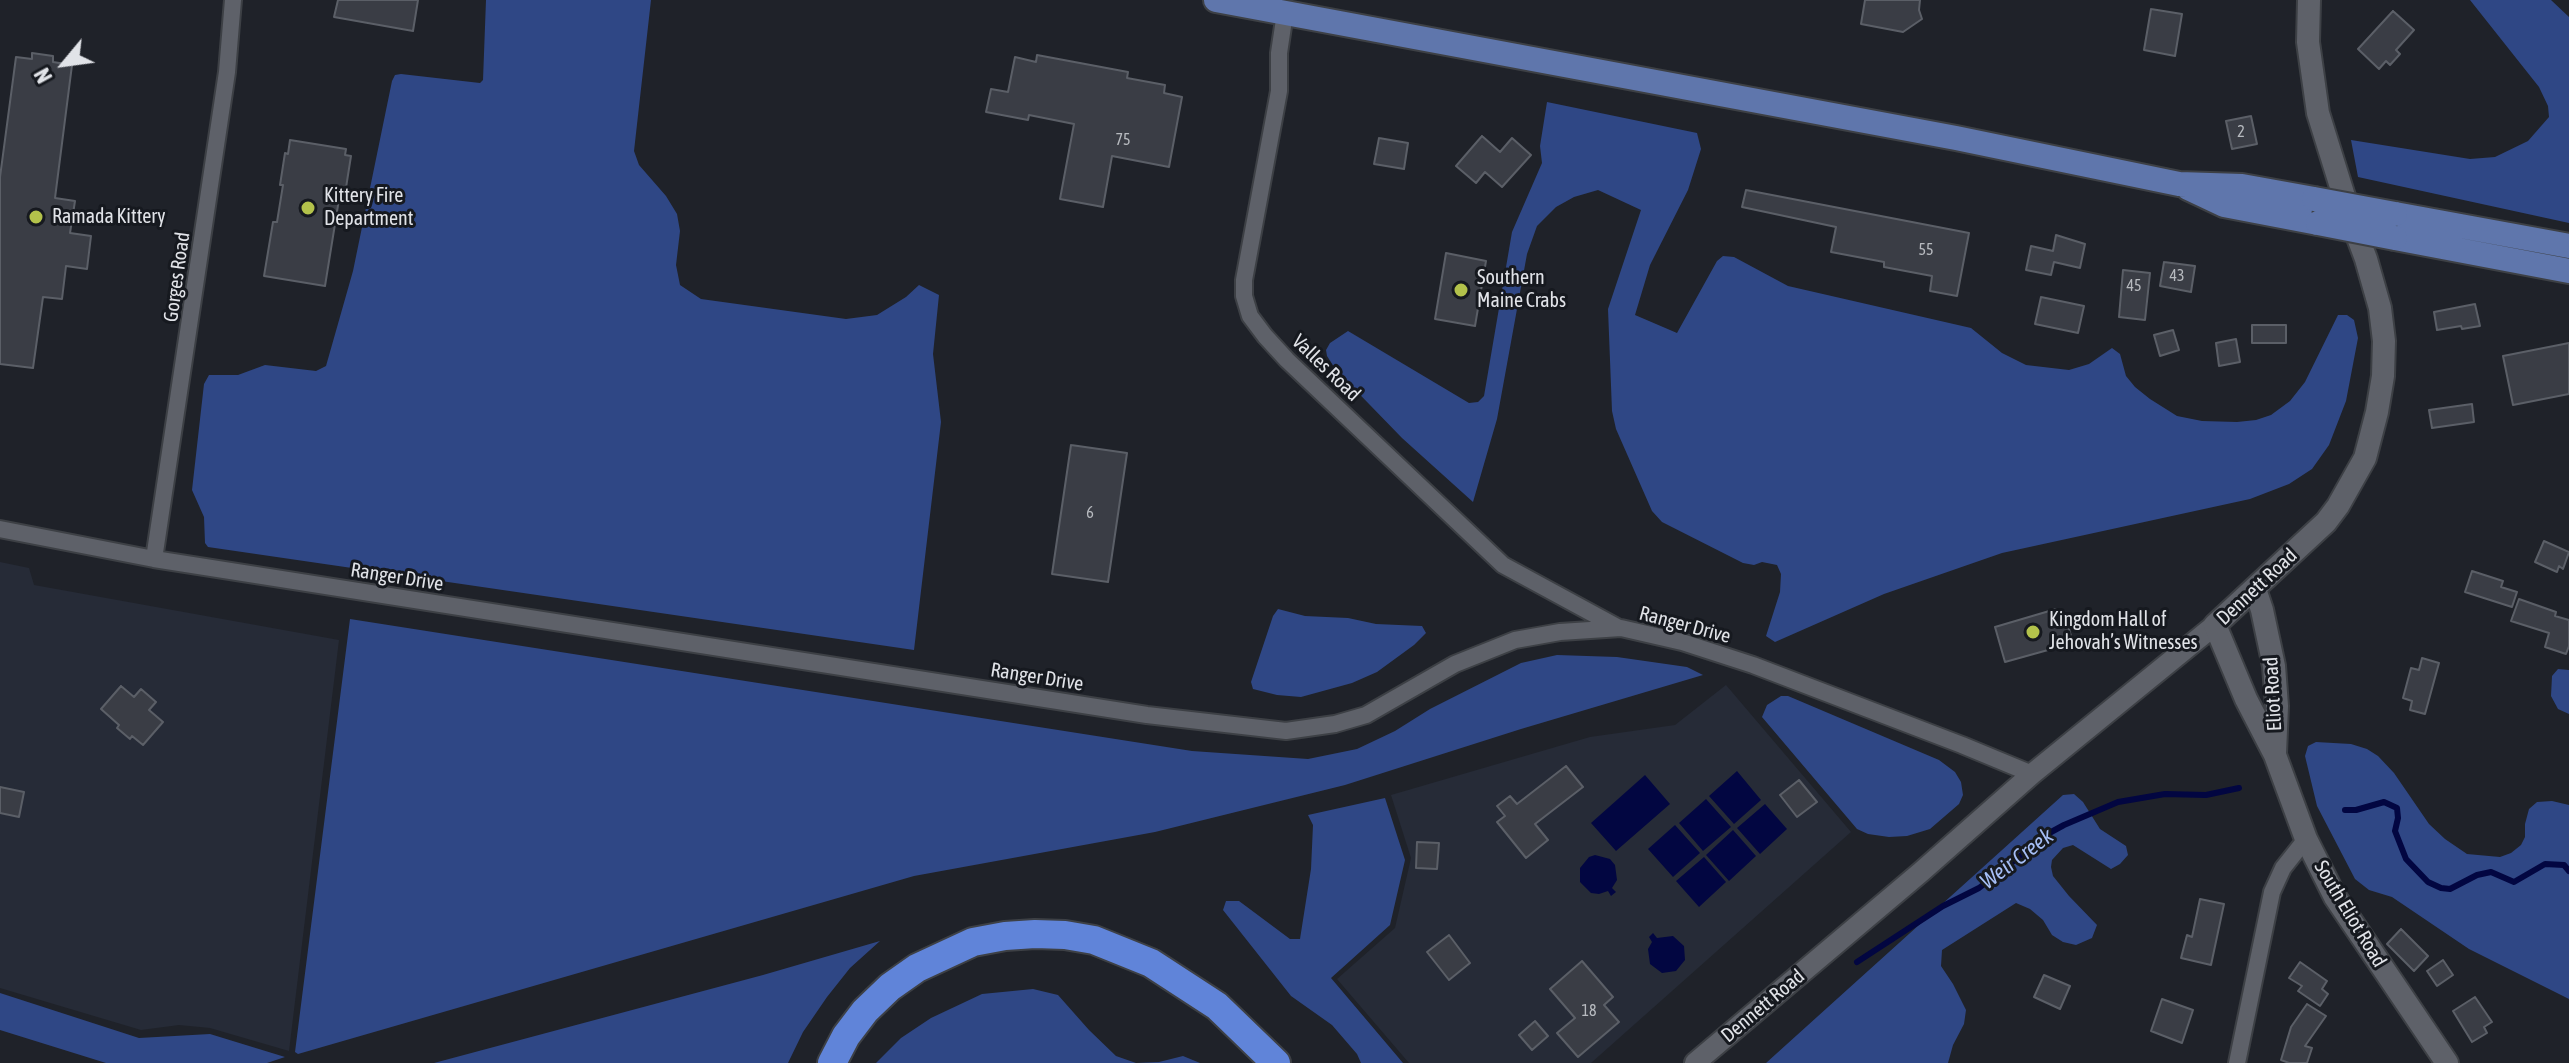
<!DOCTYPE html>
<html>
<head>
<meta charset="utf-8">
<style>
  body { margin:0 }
  #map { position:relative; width:2569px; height:1063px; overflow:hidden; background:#1f2229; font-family:"Asap Condensed",sans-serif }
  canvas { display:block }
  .north { position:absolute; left:24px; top:24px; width:80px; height:80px; -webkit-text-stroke:6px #16191f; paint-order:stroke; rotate:241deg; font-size:22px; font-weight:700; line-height:32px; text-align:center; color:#e1e3e8 }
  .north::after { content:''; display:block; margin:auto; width:28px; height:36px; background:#e1e3e8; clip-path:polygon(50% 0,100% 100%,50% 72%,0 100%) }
</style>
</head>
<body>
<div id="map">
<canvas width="2569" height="1063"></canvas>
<div class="north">N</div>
</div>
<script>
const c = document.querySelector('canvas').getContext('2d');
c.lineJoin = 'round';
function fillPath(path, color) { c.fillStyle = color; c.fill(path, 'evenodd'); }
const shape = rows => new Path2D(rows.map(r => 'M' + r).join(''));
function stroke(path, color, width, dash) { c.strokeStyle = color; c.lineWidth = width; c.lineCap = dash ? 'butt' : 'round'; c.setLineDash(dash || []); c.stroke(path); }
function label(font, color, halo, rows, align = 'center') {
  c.font = font + ' "Asap Condensed",sans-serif'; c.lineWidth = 6; c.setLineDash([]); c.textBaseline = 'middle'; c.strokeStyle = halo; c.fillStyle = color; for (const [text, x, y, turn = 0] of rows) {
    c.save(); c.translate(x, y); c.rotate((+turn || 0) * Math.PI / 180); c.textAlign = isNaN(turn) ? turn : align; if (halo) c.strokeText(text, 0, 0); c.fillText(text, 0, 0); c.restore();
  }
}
const built = shape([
  [0,562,29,568,34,585,339,640,289,1051,210,1028,179,1025,141,1030,0,988],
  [1726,685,1851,832,1591,1063,1409,1063,1337,979,1395,928,1411,858,1391,795,1590,737,1675,725]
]);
const forest = shape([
  [486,0,651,0,634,151,639,165,666,196,677,214,680,231,676,265,680,285,701,299,846,319,877,315,906,297,919,285,939,295,933,354,941,422,914,650,208,547,205,543,204,517,192,490,204,384,209,375,238,375,265,365,316,371,326,366,353,271,392,81,395,75,401,74,480,83,483,80],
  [2470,0,2551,0,2569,17,2569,223,2358,177,2351,140,2470,159,2495,157,2528,141,2549,117,2548,106,2539,87],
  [1547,102,1697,133,1701,149,1688,190,1650,265,1635,315,1677,333,1717,261,1723,256,1734,257,1788,286,1971,328,2002,353,2026,365,2069,370,2089,364,2112,348,2120,354,2126,376,2135,387,2150,399,2177,416,2202,421,2237,422,2256,420,2271,415,2290,401,2305,382,2338,315,2347,315,2354,320,2358,338,2346,401,2329,445,2312,469,2289,484,2250,499,2002,553,1884,594,1775,642,1766,636,1780,592,1781,574,1777,565,1762,562,1754,565,1743,563,1662,522,1652,511,1616,429,1612,411,1608,309,1641,210,1598,190,1574,197,1556,207,1537,226,1527,254,1497,419,1473,502,1402,438,1336,370,1327,356,1326,350,1330,343,1348,331,1469,403,1478,402,1484,396,1512,232,1542,163,1540,146],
  [1278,609,1305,616,1348,618,1376,624,1422,626,1426,633,1414,645,1377,672,1352,683,1301,697,1277,695,1253,689,1251,682,1273,616],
  [350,619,1192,751,1308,759,1357,749,1395,731,1430,709,1521,663,1557,655,1617,657,1687,667,1703,675,1521,729,1345,785,1155,832,914,876,298,1054,295,1052],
  [2558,669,2569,670,2569,714,2558,709,2551,696,2552,676],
  [1781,696,1788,696,1939,760,1955,772,1961,782,1963,795,1959,804,1930,829,1907,836,1889,837,1868,834,1857,829,1762,717,1767,705],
  [2316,742,2351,744,2367,749,2378,756,2394,773,2429,824,2445,839,2467,854,2500,857,2511,853,2521,845,2525,837,2525,824,2529,809,2537,802,2552,801,2569,805,2569,999,2469,949,2392,897,2369,890,2355,879,2317,806,2305,756,2308,746],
  [2074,794,2083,802,2100,829,2126,846,2128,855,2120,864,2111,869,2073,845,2063,848,2052,860,2051,867,2053,876,2069,896,2097,925,2092,938,2076,945,2063,942,2052,935,2043,920,2030,909,2016,903,1942,950,1941,966,1953,984,1966,1010,1964,1024,1953,1045,1948,1063,1766,1063,2063,795],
  [1385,798,1405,860,1390,925,1331,978,1403,1063,1361,1063,1357,1054,1332,1025,1291,996,1223,910,1226,901,1239,901,1290,939,1300,939,1311,869,1313,825,1308,815],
  [880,941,850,968,827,997,803,1032,788,1063,434,1063,763,975],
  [1033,989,1058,995,1089,1030,1116,1056,1136,1063,1159,1062,1183,1056,1200,1063,876,1063,901,1038,931,1018,982,994],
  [0,993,139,1038,210,1034,285,1057,267,1063,106,1063,0,1030]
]);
const water = shape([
  [1737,771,1761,800,1734,824,1709,796],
  [1645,775,1670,804,1616,851,1591,823],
  [1706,799,1731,827,1703,851,1679,823],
  [1765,804,1787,829,1760,854,1737,828],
  [1675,825,1700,853,1673,877,1648,849],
  [1733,830,1756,856,1729,881,1706,855],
  [1595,855,1610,859,1615,865,1617,880,1612,888,1616,892,1611,896,1608,891,1599,894,1591,893,1580,882,1580,868,1589,857],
  [1704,857,1726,882,1699,907,1676,881],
  [1653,933,1657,938,1673,936,1684,946,1685,960,1676,971,1662,973,1650,964,1648,949,1652,942,1649,937]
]);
const stream = shape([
  [2345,810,2356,810,2384,802,2397,808,2398,818,2395,831,2406,859,2428,882,2441,888,2450,889,2477,875,2491,872,2514,882,2545,864,2564,865,2569,871],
  [1857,962,1943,906,1979,888,2024,853,2042,837,2064,825,2118,802,2165,794,2206,795,2239,788]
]);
const building = shape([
  [338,0,418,0,413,31,334,17,338,0],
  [1865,0,1920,0,1919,10,1922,19,1903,32,1861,24,1865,0],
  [2151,9,2182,14,2175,56,2144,50,2151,9],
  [2393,11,2414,30,2396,50,2400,54,2390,65,2386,61,2379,69,2358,49,2393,11],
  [32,53,53,56,53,62,72,65,55,198,75,201,70,233,91,236,87,269,66,266,62,299,43,297,33,368,0,364,0,177,16,57,32,59,32,53],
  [1037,55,1128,72,1127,78,1165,85,1164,93,1182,97,1169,167,1112,156,1103,207,1060,199,1074,124,1029,115,1028,120,986,112,991,89,1008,92,1015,57,1036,62,1037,55],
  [2251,116,2257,144,2232,149,2226,121,2251,116],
  [1482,136,1500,152,1512,138,1531,155,1502,187,1485,172,1476,183,1456,166,1482,136],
  [1379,138,1408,143,1404,169,1374,164,1379,138],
  [290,140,346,149,345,155,351,156,345,194,340,193,325,286,264,276,273,222,277,222,283,185,280,185,285,153,288,154,290,140],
  [1746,190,1969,233,1957,296,1930,291,1932,276,1884,267,1884,262,1831,252,1836,227,1742,207,1746,190],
  [2056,235,2085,244,2080,268,2054,262,2051,275,2026,270,2031,246,2053,251,2056,235],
  [1446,253,1486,261,1475,326,1435,319,1446,253],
  [2164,262,2195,266,2191,292,2160,286,2164,262],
  [2123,270,2150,273,2145,320,2119,317,2123,270],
  [2041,297,2084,306,2078,333,2035,324,2041,297],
  [2475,304,2480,326,2462,329,2461,326,2437,330,2434,312,2475,304],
  [2252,325,2286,325,2286,343,2252,343,2252,325],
  [2173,330,2179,350,2160,356,2154,335,2173,330],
  [2236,339,2240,362,2219,366,2216,343,2236,339],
  [2569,343,2569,394,2513,405,2503,356,2569,343],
  [2472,404,2474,422,2432,428,2429,410,2472,404],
  [1071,445,1127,453,1108,582,1052,574,1071,445],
  [2544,541,2569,552,2563,569,2559,566,2557,572,2535,562,2544,541],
  [2472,571,2503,581,2501,587,2517,592,2512,607,2465,592,2472,571],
  [2519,599,2556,612,2555,616,2569,620,2569,646,2566,654,2545,647,2549,633,2511,621,2519,599],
  [2056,609,2058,617,2065,615,2071,636,2064,638,2066,645,2005,662,1995,627,2056,609],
  [2422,658,2439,663,2425,714,2410,710,2412,701,2403,698,2411,668,2419,670,2422,658],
  [121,686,134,697,141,689,156,702,149,710,163,722,143,745,132,736,130,739,117,728,119,725,101,709,121,686],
  [1566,766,1583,787,1535,824,1548,840,1526,858,1497,822,1505,816,1497,806,1510,796,1517,804,1566,766],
  [1799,780,1817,802,1797,817,1780,795,1799,780],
  [0,787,24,792,19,817,0,813,0,787],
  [1417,842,1439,843,1437,869,1416,868,1417,842],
  [2200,899,2224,904,2211,965,2181,958,2187,935,2192,937,2200,899],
  [2401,929,2428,956,2414,971,2387,944,2401,929],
  [1449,935,1470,963,1449,980,1427,952,1449,935],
  [2443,960,2453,975,2437,986,2427,971,2443,960],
  [1582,961,1613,997,1604,1005,1619,1022,1578,1057,1557,1033,1575,1018,1550,989,1582,961],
  [2300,962,2327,981,2322,989,2328,994,2320,1006,2298,991,2302,986,2289,978,2300,962],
  [2044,975,2070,986,2060,1009,2034,997,2044,975],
  [2475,997,2492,1022,2484,1027,2487,1033,2472,1042,2453,1011,2475,997],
  [2162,999,2193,1010,2182,1043,2151,1031,2162,999],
  [2307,1004,2326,1016,2305,1046,2312,1048,2307,1063,2289,1063,2281,1060,2291,1027,2307,1004],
  [1535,1021,1548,1036,1532,1050,1519,1035,1535,1021]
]);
const minor = shape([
  [1285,13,1279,53,1279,91,1244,280,1244,296,1250,316,1265,336,1287,360,1503,565,1619,628],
  [0,529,154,559,1147,715,1286,731,1335,724,1366,715,1455,664,1515,640,1560,632,1621,628,1682,642,1753,665,1962,745,2032,774],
  [154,559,227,72,233,0],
  [2237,1063,2272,892,2283,868,2306,839]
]);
const tertiary = shape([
  [1695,1063,1921,872,2032,774,2215,625]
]);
const secondary = shape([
  [2309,0,2308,42,2318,113,2351,219,2366,259,2380,308,2384,341,2383,376,2377,412,2365,458,2338,506,2326,522,2215,625,2246,699,2275,755,2306,839,2335,897,2447,1063],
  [2255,589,2262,610,2274,666,2277,706,2275,753]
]);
const primary = shape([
  [1216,0,1956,138,2179,184,2242,186,2314,199],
  [2188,188,2224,205,2318,223],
  [2395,214,2569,246],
  [2395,238,2569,271]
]);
const motorway = shape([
  [832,1063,846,1036,865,1011,890,987,917,968,973,942,1005,936,1035,934,1065,935,1094,940,1151,963,1217,1006,1276,1063]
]);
const primaryBridge = shape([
  [2314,199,2395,214],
  [2318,223,2395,238]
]);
const markers = [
  [308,208,8,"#b3c24b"],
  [36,217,8,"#b3c24b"],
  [1461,290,8,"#b3c24b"],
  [2033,632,8,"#b3c24b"]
];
const numberNames = [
  ["2",2241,132],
  ["75",1123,140],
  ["55",1926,250],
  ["43",2177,276],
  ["45",2134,286],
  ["6",1090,513],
  ["18",1589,1011]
];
const poiNames = [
  ["Kittery Fire",324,196],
  ["Department",324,219],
  ["Ramada Kittery",52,217],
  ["Southern",1477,278],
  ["Maine Crabs",1477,301],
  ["Kingdom Hall of",2049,620],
  ["Jehovah’s Witnesses",2049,643]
];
const streetNames = [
  ["Gorges Road",177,277,-82],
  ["Valles Road",1326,368,44],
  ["Ranger Drive",397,577,9],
  ["Dennett Road",2257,587,-43],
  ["Ranger Drive",1685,625,15],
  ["Ranger Drive",1037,677,9],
  ["Eliot Road",2273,694,-93],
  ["South Eliot Road",2350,914,59],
  ["Dennett Road",1763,1006,-40]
];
const waterNames = [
  ["Weir Creek",2017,859,-37]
];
fillPath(built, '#262b37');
fillPath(forest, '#2f4785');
fillPath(water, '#020641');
stroke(stream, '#020641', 6);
fillPath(building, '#3a3d45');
stroke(building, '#5b5f67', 2);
stroke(minor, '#3d4045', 20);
stroke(tertiary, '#3d4045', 24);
stroke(secondary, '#3d4045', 26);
stroke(primary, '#3d4045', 28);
stroke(motorway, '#3d4045', 32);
stroke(minor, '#5e6169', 16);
stroke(tertiary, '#5e6169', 20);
stroke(secondary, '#5e6169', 22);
stroke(primary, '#5f76ac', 24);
stroke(motorway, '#6084d9', 28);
stroke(primaryBridge, '#3d4045', 28, []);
stroke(primaryBridge, '#5f76ac', 24);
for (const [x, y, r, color] of markers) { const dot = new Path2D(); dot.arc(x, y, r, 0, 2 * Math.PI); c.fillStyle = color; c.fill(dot); stroke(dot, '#16191f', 3); }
label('16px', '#b7babf', null, numberNames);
label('20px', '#e1e3e8', '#16191f', poiNames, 'left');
label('20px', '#e1e3e8', '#16191f', streetNames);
label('italic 22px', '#a5bef5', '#16191f', waterNames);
</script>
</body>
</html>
